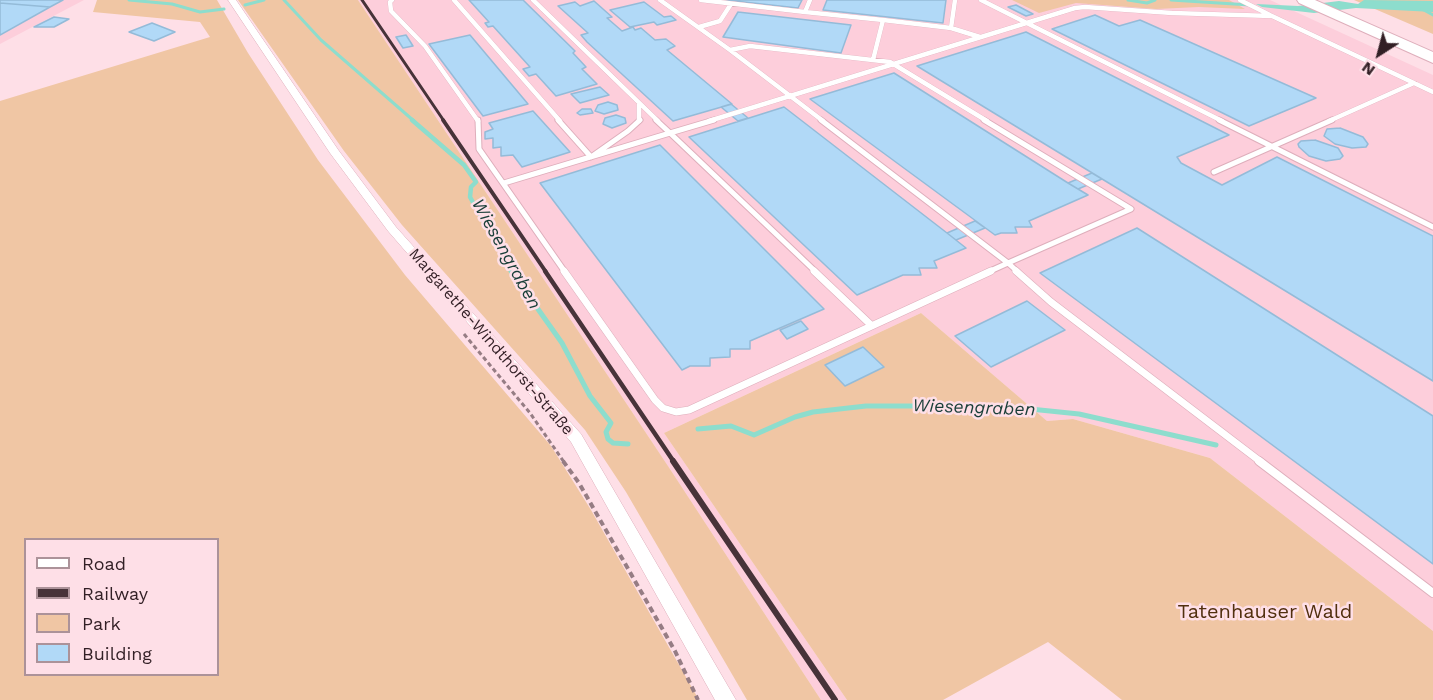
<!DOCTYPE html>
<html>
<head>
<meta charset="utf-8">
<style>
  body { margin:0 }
  #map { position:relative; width:1433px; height:700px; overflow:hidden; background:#fedfe7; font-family:"Work Sans",sans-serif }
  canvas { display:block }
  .legend { position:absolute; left:24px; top:538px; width:195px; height:138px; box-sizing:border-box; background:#fedfe7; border:2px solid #ac9299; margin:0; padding:8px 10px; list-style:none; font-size:18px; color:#321f25 }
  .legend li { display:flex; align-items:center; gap:12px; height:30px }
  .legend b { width:30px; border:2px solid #ac9299 }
  .north { position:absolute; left:1349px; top:24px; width:60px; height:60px; -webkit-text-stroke:4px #fedfe7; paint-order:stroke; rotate:216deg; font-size:16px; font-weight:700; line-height:24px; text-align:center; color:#321f25 }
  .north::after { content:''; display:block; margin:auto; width:21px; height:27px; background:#321f25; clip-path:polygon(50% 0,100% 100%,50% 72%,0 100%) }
</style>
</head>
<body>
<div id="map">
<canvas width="1433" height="700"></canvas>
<ul class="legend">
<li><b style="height:8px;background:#fff"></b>Road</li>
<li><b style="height:8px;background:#473339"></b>Railway</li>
<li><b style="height:16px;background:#f0c6a4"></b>Park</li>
<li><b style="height:16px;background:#b1d9f7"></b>Building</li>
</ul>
<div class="north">N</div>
</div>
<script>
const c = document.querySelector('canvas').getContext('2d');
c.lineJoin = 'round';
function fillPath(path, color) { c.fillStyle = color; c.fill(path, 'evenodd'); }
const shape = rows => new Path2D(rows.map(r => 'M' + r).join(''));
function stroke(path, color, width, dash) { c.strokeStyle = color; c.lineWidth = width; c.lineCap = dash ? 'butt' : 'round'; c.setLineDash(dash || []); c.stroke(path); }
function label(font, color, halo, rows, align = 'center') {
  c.font = font + ' "Work Sans",sans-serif'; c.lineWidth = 5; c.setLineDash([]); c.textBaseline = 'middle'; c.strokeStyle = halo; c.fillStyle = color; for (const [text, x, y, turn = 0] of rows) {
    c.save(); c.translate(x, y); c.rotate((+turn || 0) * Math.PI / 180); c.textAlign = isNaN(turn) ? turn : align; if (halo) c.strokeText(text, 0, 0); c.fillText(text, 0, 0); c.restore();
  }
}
const built = shape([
  [0,0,84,0,0,44],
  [358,0,1270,0,1433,75,1433,631,1210,458,1073,419,1047,421,921,313,664,433,847,700,821,700,668,466]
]);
const green = shape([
  [97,0,217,0,248,53,318,160,405,275,551,446,591,510,699,700,0,700,0,101,210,37,200,22,93,12],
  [26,540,218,540,218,674,26,674],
  [238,0,358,0,668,466,821,700,747,700,626,492,585,430,402,225,344,151],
  [1012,0,1229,0,1245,9,1199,7,1156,9,1076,3,1039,13],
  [1354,0,1433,0,1433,34],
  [921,313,1047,421,1073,419,1210,458,1433,631,1433,700,1122,700,1048,642,943,700,847,700,664,433]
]);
const water = shape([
  [1364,0,1433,1,1433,12,1356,8,1314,13,1262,7,1256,4,1298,6,1339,1,1358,4]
]);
const streamFar2 = shape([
  [129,0,172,4,200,12,224,9],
  [284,0,321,40,414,121],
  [1128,0,1147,3,1155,0],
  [1171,0,1250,5],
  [245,5,264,0],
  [1422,9,1433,15]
]);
const streamFar1 = shape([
  [412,120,464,165,476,182,471,187,470,197,512,272]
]);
const stream = shape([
  [511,271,562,343,590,396,611,423,606,432,608,439,613,443,628,444],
  [698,429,731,426,754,435,795,417,813,412,866,406,1001,406,1079,414,1216,445]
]);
const building = shape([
  [0,0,63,0,50,7,0,3,0,0],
  [469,0,523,0,575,51,573,53,586,67,582,69,597,84,556,96,536,74,529,76,523,69,530,67,493,26,488,27,485,23,489,22,469,0],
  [726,0,802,0,798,8,726,0],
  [827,0,946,0,943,23,823,10,827,0],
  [594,1,612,17,607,18,622,31,633,27,635,30,641,28,655,40,666,39,675,46,667,50,732,104,673,121,587,42,581,35,588,33,558,6,575,2,580,6,594,1],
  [644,2,664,17,671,16,676,20,657,25,654,22,630,27,610,10,644,2],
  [0,3,50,7,0,35,0,3],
  [1016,5,1033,14,1026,16,1008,7,1016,5],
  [738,12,851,25,841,53,723,37,738,12],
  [1095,15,1119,26,1140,20,1316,98,1249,126,1052,29,1095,15],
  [54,17,69,19,54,27,34,27,54,17],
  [152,23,175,32,154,41,129,32,152,23],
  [1026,32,1229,135,1177,157,1181,163,1222,185,1277,157,1433,236,1433,381,917,66,1026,32],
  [406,35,413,46,403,48,396,37,406,35],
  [470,35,528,104,483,116,429,44,470,35],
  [894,73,1068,183,1088,195,1029,221,1032,227,1015,227,1017,233,1001,233,995,235,810,99,894,73],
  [600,87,609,95,580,103,571,94,600,87],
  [608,102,617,105,618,110,604,114,595,111,598,105,608,102],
  [731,104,748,118,738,121,721,107,731,104],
  [784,107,947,233,966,248,934,261,937,268,919,268,921,275,903,275,857,295,689,137,784,107],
  [582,109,591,109,593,113,580,115,577,113,582,109],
  [533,111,570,152,522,167,513,155,501,156,501,147,493,148,493,138,485,139,485,132,493,129,489,123,533,111],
  [616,115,625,118,626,123,612,128,603,124,605,118,616,115],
  [1340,128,1363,137,1368,144,1366,147,1352,148,1335,144,1324,136,1327,129,1340,128],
  [1315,140,1338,148,1343,156,1340,159,1326,161,1309,156,1299,147,1298,144,1301,141,1315,140],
  [660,145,824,309,750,341,750,349,730,349,730,357,710,358,710,366,690,366,682,370,540,183,660,145],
  [1092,173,1102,179,1078,189,1068,183,1092,173],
  [975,221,985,228,956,240,947,233,975,221],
  [1137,228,1433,416,1433,564,1040,273,1137,228],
  [1027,301,1065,330,991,367,955,336,1027,301],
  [801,321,808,329,787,339,780,330,801,321],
  [863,347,884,367,845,386,825,365,863,347]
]);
const pathFar1 = shape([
  [464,334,530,413,564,462]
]);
const path = shape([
  [563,461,579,483,675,651,698,700]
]);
const serviceFar3 = shape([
  [392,0,390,2,391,11,425,46,478,121],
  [454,0,560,121],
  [533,0,658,121],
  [660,0,730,50],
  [701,0,805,12,810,0],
  [981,0,1222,121],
  [1240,0,1270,15],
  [805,12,883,20,873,60],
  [883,20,951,28,980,37],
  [699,27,720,21,731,4],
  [951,28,955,0],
  [639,121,639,104],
  [709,121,1075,8,1085,7,1172,13,1272,16,1433,92],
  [823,121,730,50,750,46,890,62,987,121],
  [1329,121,1414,83]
]);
const serviceFar2 = shape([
  [478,120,479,149,565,272],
  [558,120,591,157,628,131,640,120],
  [656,120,670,133,714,120],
  [821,120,1008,263],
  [984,120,1131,209,1008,263],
  [1219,120,1433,227],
  [1214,172,1332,120],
  [504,183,670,133,816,272],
  [1008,263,1018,272],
  [988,272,1008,263]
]);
const serviceFar1 = shape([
  [564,271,655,400,663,408,676,412,689,410,991,271],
  [814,271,871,325],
  [1016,271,1051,302,1261,462]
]);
const service = shape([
  [1259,461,1433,593]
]);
const minor = shape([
  [228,0,236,0,339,151,396,227,581,434,736,700,715,700,571,442,388,231,330,153,228,0]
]);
const motorway = shape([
  [1297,0,1315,0,1433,52,1433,63,1299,3,1297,0]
]);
const railFar3 = shape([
  [362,0,444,121]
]);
const railFar2 = shape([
  [443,120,546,272]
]);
const railFar1 = shape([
  [545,271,674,462]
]);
const rail = shape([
  [673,461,835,700]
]);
const streetNames = [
  ["Margarethe-Windthorst-Straße",491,342,49]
];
const waterNames = [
  ["Wiesengraben",506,254,61],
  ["Wiesengraben",974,408,2]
];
const nearParknames = [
  ["Tatenhauser Wald",1265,612]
];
fillPath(built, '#fdcedb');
fillPath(green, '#f0c6a4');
fillPath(water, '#8dddcd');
stroke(streamFar2, '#8dddcd', 3);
stroke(streamFar1, '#8dddcd', 4.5);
stroke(stream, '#8dddcd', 5);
fillPath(building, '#b1d9f7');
stroke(building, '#94bbd8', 1.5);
stroke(serviceFar3, '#deaebb', 5);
stroke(serviceFar2, '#deaebb', 7);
stroke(serviceFar1, '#deaebb', 8);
stroke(service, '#deaebb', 10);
stroke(minor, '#deaebb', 1);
stroke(motorway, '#deaebb', 2);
stroke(pathFar1, '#967d84', 3, [4.5, 3]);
stroke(path, '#967d84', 4, [6, 4]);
stroke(serviceFar3, '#fff', 4.5);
stroke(serviceFar2, '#fff', 5);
stroke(serviceFar1, '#fff', 7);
stroke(service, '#fff', 8);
fillPath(minor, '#fff');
fillPath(motorway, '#fff');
stroke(railFar3, '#473339', 3);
stroke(railFar2, '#473339', 4);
stroke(railFar1, '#473339', 4.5);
stroke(rail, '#473339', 6);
label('16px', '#321f25', '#fedfe7', streetNames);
label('italic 18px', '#193e38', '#fedfe7', waterNames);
label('20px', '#512f0e', '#fedfe7', nearParknames);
</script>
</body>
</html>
